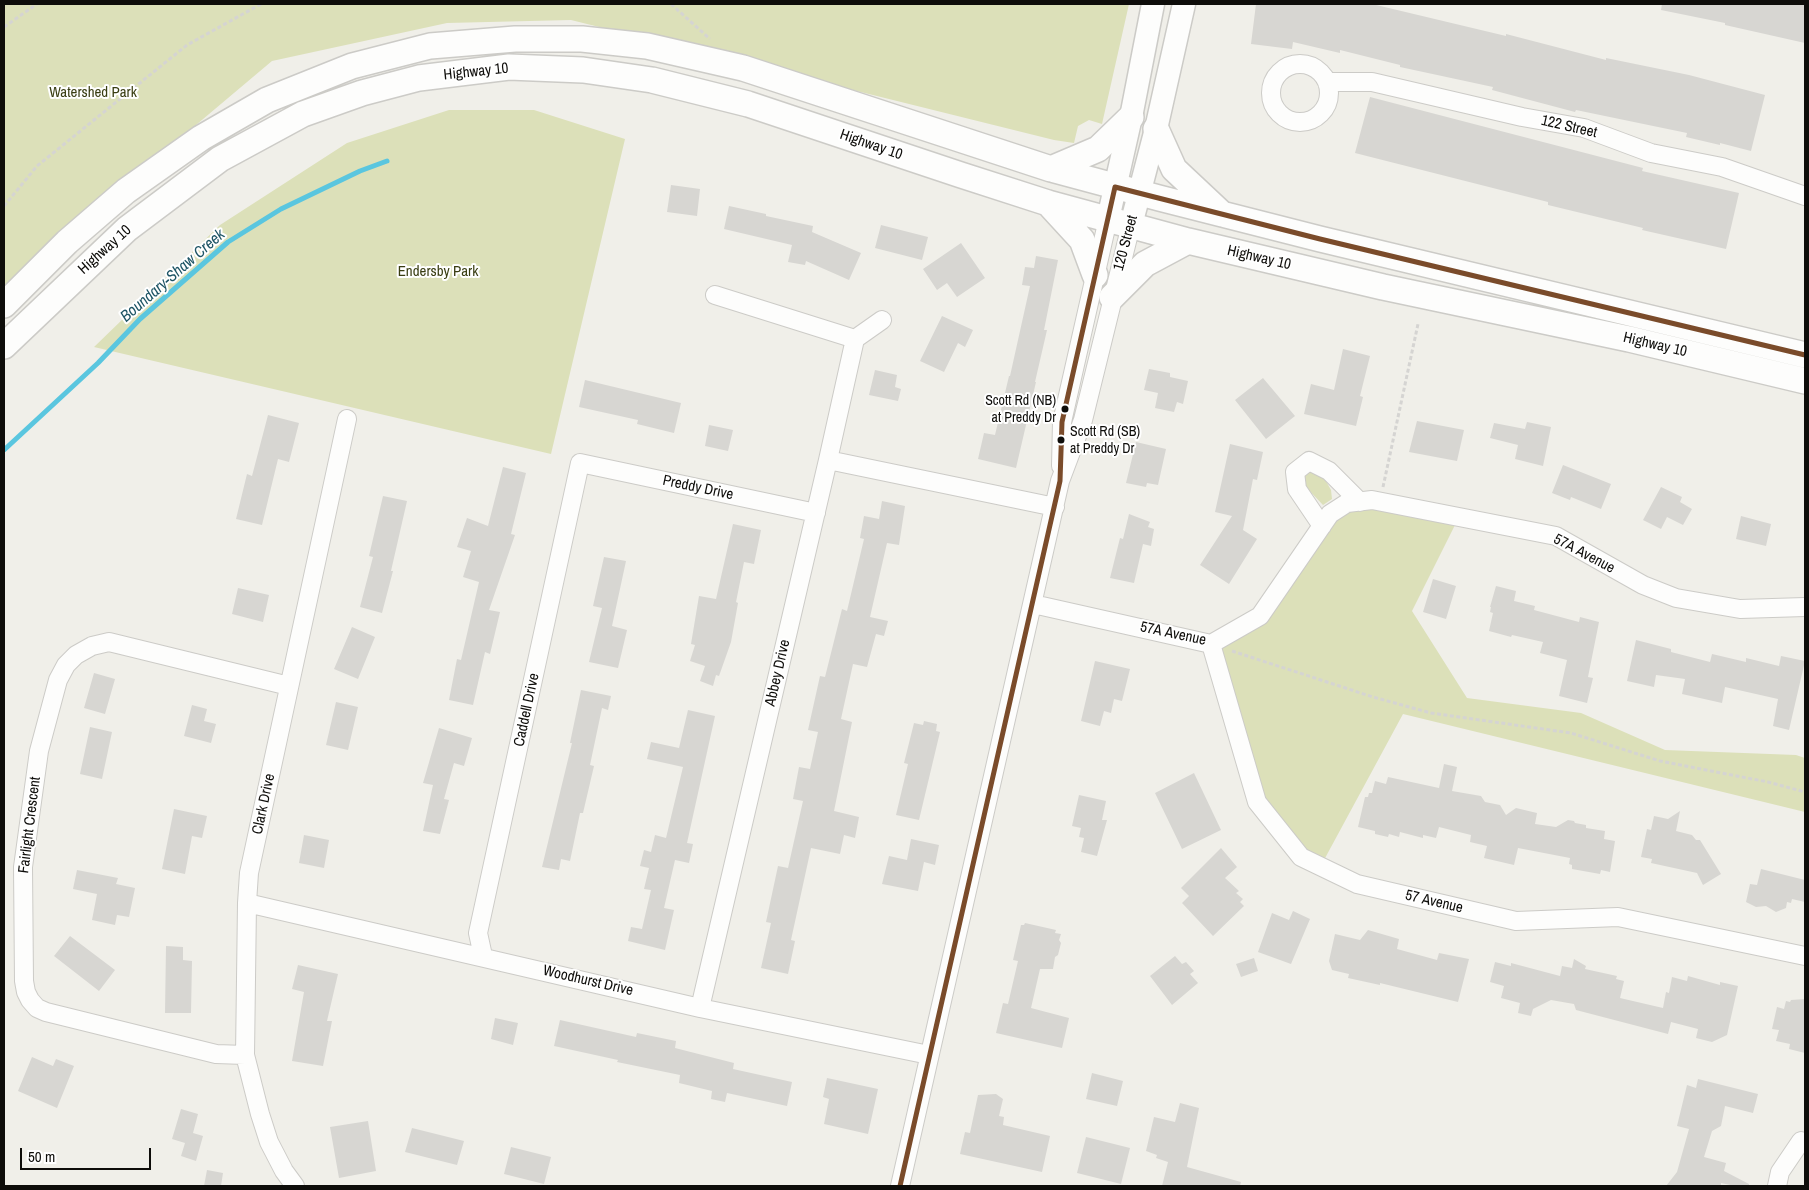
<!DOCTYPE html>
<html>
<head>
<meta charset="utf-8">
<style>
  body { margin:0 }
  #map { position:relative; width:1809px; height:1190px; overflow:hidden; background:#f0efe9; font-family:"Archivo Narrow",sans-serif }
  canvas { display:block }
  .frame { position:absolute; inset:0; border:5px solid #0e0d0a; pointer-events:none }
  .scale { position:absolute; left:20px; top:1148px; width:131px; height:22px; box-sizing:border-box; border:2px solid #0e0d0a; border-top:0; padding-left:6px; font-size:15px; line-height:18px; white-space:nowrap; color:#0e0d0a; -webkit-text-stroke:4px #fff; paint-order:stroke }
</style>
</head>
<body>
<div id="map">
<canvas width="1809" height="1190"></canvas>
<div class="frame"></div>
<div class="scale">50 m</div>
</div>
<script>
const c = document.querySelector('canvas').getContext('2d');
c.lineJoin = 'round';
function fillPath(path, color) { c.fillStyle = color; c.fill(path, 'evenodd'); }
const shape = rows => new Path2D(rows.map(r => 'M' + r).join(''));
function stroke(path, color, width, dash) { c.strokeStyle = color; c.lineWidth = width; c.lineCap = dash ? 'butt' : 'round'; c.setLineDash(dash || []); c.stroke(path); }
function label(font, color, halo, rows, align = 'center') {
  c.font = font + ' "Archivo Narrow",sans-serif'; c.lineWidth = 4; c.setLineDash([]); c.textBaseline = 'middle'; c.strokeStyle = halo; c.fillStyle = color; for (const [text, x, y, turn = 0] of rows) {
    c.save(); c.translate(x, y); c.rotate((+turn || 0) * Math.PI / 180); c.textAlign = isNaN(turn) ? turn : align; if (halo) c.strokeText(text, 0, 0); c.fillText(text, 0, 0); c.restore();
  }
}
const green = shape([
  [4,4,1129,4,1102,124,1089,120,1078,126,1074,143,1054,140,571,20,447,23,272,61,38,258,4,289],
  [449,110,534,110,625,139,551,454,94,347,220,225,347,143],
  [1311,470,1322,474,1331,490,1332,499,1323,505,1303,484,1305,473],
  [1372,508,1456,523,1412,611,1467,698,1581,713,1665,750,1796,755,1805,758,1805,812,1403,714,1324,860,1307,851,1261,796,1218,647,1263,622,1332,520,1350,511]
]);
const stream = shape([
  [4,450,98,363,140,319,228,242,281,209,360,171,387,161]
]);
const building = shape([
  [1256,4,1372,4,1506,36,1506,34,1606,60,1606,58,1689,75,1765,95,1751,151,1720,143,1720,145,1686,137,1687,133,1576,110,1575,112,1492,90,1493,87,1400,67,1400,65,1340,50,1340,53,1293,42,1292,49,1251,44],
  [1662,4,1805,4,1805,43,1725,25,1725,23,1661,10],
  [1370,97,1643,168,1642,171,1739,193,1726,249,1642,230,1643,228,1548,205,1548,202,1355,153],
  [671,185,700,189,697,216,667,212],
  [729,206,766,214,766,216,813,226,812,232,861,253,849,280,806,261,805,265,788,262,792,245,724,229],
  [881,225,928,237,922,260,875,248],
  [961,243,985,278,957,297,947,283,937,290,923,269],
  [1036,256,1058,260,1044,330,1047,330,1035,382,1036,382,1016,468,978,459,984,433,995,435,1009,376,1010,376,1030,286,1022,285,1025,267,1034,268],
  [942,316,973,330,965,347,958,343,944,372,920,361],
  [1343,349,1370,356,1360,396,1363,397,1356,426,1304,414,1311,384,1334,390],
  [1149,369,1170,373,1170,377,1188,381,1183,404,1177,402,1174,412,1155,408,1158,393,1144,390],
  [875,370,897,375,895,387,901,389,898,401,869,395],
  [1263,378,1295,416,1266,439,1235,400],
  [585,380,681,403,674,433,637,424,638,420,579,407],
  [268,415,299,423,289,462,278,459,262,525,236,519,247,474,252,476],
  [1417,421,1464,430,1457,461,1409,452],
  [1527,422,1551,427,1543,466,1515,459,1518,445,1490,438,1494,423,1525,429],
  [709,425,733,430,728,451,705,446],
  [1136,442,1166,449,1158,485,1147,483,1146,487,1126,483],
  [1230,444,1263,452,1257,480,1253,479,1243,530,1257,539,1229,584,1200,565,1232,516,1215,512],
  [1563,465,1611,484,1601,509,1571,497,1570,500,1552,493],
  [503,467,526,473,511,534,515,535,489,610,500,612,490,654,485,652,473,705,449,700,457,659,461,660,479,582,463,577,471,551,457,547,467,518,488,526],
  [1661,487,1682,497,1680,502,1692,509,1683,525,1667,517,1661,529,1643,520],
  [383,496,407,501,391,571,393,571,382,613,360,607,373,557,369,556],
  [882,501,905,506,899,545,887,543,870,617,888,621,884,636,876,634,867,667,853,664,841,719,852,722,834,811,859,817,855,838,844,835,840,854,811,848,791,940,795,941,788,974,761,968,771,923,766,922,778,866,788,868,803,801,793,799,799,767,810,769,818,732,808,730,820,676,825,677,842,609,847,611,864,539,860,538,864,516,879,519],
  [1129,514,1150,522,1148,527,1154,529,1151,546,1143,544,1134,583,1110,578,1120,538,1123,539],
  [1741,516,1771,524,1766,546,1736,539],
  [733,524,761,530,754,564,744,562,736,602,738,603,731,642,719,676,716,675,713,686,700,681,705,666,690,661,695,645,691,644,699,596,716,599],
  [604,557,626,561,612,626,627,630,618,668,589,662,602,608,593,606],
  [1433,579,1456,586,1446,619,1423,612],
  [1496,586,1516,591,1514,601,1535,606,1534,610,1579,622,1580,617,1599,622,1588,677,1593,678,1587,703,1559,696,1567,660,1540,653,1543,642,1512,635,1511,637,1489,631,1493,613,1490,612,1491,607,1490,607],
  [238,588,269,595,263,622,232,614],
  [352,627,375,637,358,679,334,669],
  [1636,640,1671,649,1671,652,1710,662,1712,654,1746,662,1746,658,1779,666,1781,656,1805,661,1789,730,1773,726,1778,699,1725,687,1722,703,1682,694,1685,679,1656,675,1654,687,1627,681],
  [1095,661,1130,669,1122,701,1114,699,1111,713,1104,711,1100,726,1081,721],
  [94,673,115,679,105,714,84,708],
  [581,690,611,696,608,710,602,708,590,765,594,766,583,813,580,813,570,861,561,859,559,870,542,867,572,743,570,743],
  [336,702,358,707,348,750,326,745],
  [192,705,207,709,204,721,216,724,211,743,184,736],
  [688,710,715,716,687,843,693,844,689,863,675,860,664,908,674,910,665,950,628,941,631,927,642,929,651,890,644,889,649,868,640,866,644,850,651,852,655,835,666,838,683,767,647,759,651,742,679,748],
  [924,721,937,724,936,731,940,732,919,820,896,815,908,764,904,763,914,723,923,725],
  [90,727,112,732,102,779,80,774],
  [439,728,472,738,464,766,454,763,444,799,449,800,440,834,423,831,433,785,423,783],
  [1444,764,1457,767,1452,791,1481,796,1485,802,1500,805,1506,815,1516,808,1537,813,1535,824,1556,827,1568,820,1574,821,1575,823,1586,825,1586,828,1605,831,1604,839,1615,841,1610,872,1601,870,1600,874,1572,869,1572,865,1569,864,1570,858,1518,848,1514,865,1484,858,1487,846,1470,842,1471,835,1439,827,1436,838,1423,835,1423,838,1400,832,1399,837,1389,834,1388,837,1375,834,1375,831,1358,827,1365,797,1368,797,1369,793,1372,793,1375,781,1386,784,1388,777,1439,788],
  [1194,773,1221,830,1182,849,1155,793],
  [1079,795,1106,801,1102,820,1107,820,1097,856,1081,852,1084,838,1079,837,1081,828,1072,826],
  [174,809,207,816,202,838,192,836,185,874,162,869],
  [1680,811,1676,831,1692,835,1696,840,1700,840,1721,874,1703,885,1697,873,1651,863,1652,859,1641,857,1647,829,1651,830,1654,816,1668,819],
  [304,835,329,840,324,868,299,863],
  [911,839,939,845,935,865,924,862,918,891,882,884,889,856,907,860],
  [1221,848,1237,867,1225,878,1239,891,1236,893,1243,899,1240,902,1244,906,1213,936,1182,903,1189,896,1181,888],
  [1761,869,1805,880,1805,902,1792,899,1791,903,1787,902,1786,908,1776,912,1766,906,1756,907,1746,902,1750,884,1757,885],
  [77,870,118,878,116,884,135,888,129,917,117,915,115,925,92,920,97,894,73,889],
  [1293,911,1310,919,1291,964,1258,952,1272,913,1289,920],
  [1025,923,1056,930,1055,933,1061,934,1059,940,1061,943,1058,955,1055,957,1053,969,1040,969,1031,1008,1069,1018,1062,1048,996,1033,1003,1003,1008,1004,1018,961,1013,960,1021,925,1024,925],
  [1368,930,1399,939,1397,949,1437,960,1439,953,1469,959,1458,1002,1380,983,1380,985,1348,978,1349,974,1332,970,1329,961,1335,934,1360,940],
  [70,936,115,970,99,991,54,956],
  [166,946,183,947,183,960,192,961,191,1013,165,1013],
  [1175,956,1182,964,1186,962,1194,971,1190,974,1198,983,1172,1005,1150,976],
  [1254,958,1258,971,1241,977,1236,964],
  [1574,959,1586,966,1585,969,1617,976,1616,979,1624,981,1620,998,1663,1008,1666,992,1669,993,1672,977,1687,981,1688,976,1720,985,1720,982,1738,986,1727,1035,1712,1042,1696,1038,1698,1029,1671,1022,1668,1034,1576,1010,1574,1004,1551,1000,1533,1009,1531,1016,1518,1013,1520,1003,1501,998,1504,986,1490,982,1495,962,1511,966,1511,963,1560,976,1562,966,1572,968],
  [298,965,338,974,327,1021,332,1021,323,1066,292,1061,304,992,292,989],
  [1805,999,1805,1053,1789,1049,1790,1044,1776,1041,1779,1030,1772,1029,1777,1007,1784,1009,1786,1001,1790,1002,1791,1000],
  [495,1018,518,1023,513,1045,491,1039],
  [560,1020,636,1037,637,1033,676,1041,675,1048,734,1063,733,1069,792,1082,787,1106,727,1093,725,1102,711,1099,712,1091,679,1083,680,1075,617,1062,618,1060,554,1046],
  [32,1057,53,1066,56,1059,74,1066,57,1108,18,1091],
  [1092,1073,1123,1081,1117,1106,1086,1099],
  [827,1078,878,1089,868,1134,824,1124,829,1099,823,1097],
  [1698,1079,1758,1094,1753,1113,1725,1106,1721,1126,1712,1131,1704,1157,1726,1163,1724,1171,1749,1184,1749,1186,1735,1186,1721,1183,1721,1186,1666,1186,1677,1172,1689,1129,1677,1126,1687,1085,1696,1088],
  [996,1094,1003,1099,999,1116,1004,1117,1003,1125,1050,1136,1042,1172,960,1154,965,1132,970,1133,978,1095],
  [1180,1103,1199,1108,1187,1167,1241,1182,1240,1186,1162,1186,1168,1162,1156,1158,1157,1155,1146,1151,1154,1117,1175,1122],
  [181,1109,198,1114,193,1133,203,1136,196,1161,181,1156,185,1143,172,1139],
  [368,1121,376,1171,339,1178,330,1127],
  [412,1128,464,1141,457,1165,405,1152],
  [1086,1137,1130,1148,1121,1184,1077,1173],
  [511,1147,551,1157,544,1184,504,1174],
  [207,1170,223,1173,221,1186,204,1186]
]);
const path = shape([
  [671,4,710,39],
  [4,27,37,4],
  [4,206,37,166,187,45,261,4],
  [1383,487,1418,324],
  [1232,651,1373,697,1431,713,1571,733,1660,761,1768,782,1805,792]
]);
const minor = shape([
  '1271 93a29 29 0 1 1 58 0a29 29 0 1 1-58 0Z',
  [1327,82,1372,82,1522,117,1584,128,1651,153,1722,167,1805,196],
  [855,339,882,320],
  [828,460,1055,507],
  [1061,466,1062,422,1108,219],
  [1322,526,1297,489,1295,472,1309,461,1329,471,1360,502],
  [1033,604,1211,644,1260,616,1330,514,1347,503,1372,500,1556,536,1643,585,1676,598,1740,609,1805,607],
  [1211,644,1257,802,1301,857,1357,884,1516,921,1618,917,1805,956],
  [247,903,700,1008,929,1055],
  [483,956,478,933,580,463,816,513],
  [700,1008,828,460,855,339,715,295],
  [245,1055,216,1054,46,1012,37,1008,30,1000,26,992,24,981,23,867,39,751,58,680,66,665,76,655,92,646,109,642,289,686],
  [295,1186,284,1171,269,1142,260,1114,245,1055,247,903,249,873,347,419],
  [900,1186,1060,481,1083,420,1131,225],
  [1777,1186,1780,1172,1801,1141]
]);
const major = shape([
  [1108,219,1131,117,1153,4],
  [1131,225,1156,129,1184,4]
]);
const highway = shape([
  [1156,129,1174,169,1222,214],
  [1051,169,1098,149,1131,117],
  [1048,203,1082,240,1095,275],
  [1112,297,1145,264,1188,241],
  [4,305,67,242,126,191,201,138,267,100,352,66,430,46,515,39,582,39,647,46,743,68,1051,169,1159,198,1320,239,1805,355],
  [4,346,127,229,220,159,303,114,362,93,419,78,509,67,583,70,652,80,748,104,961,175,1048,203,1188,241,1383,287,1629,339,1805,381]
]);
const bus1 = shape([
  [900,1186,1060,481,1062,422,1115,187,1320,239,1805,355]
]);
const markers = [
  [1065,409,4.5,"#0e0d0a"],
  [1061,440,4.5,"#0e0d0a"]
];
const busNames = [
  ["Scott Rd (NB)",1056,401],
  ["at Preddy Dr",1056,418],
  ["Scott Rd (SB)",1070,432,"left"],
  ["at Preddy Dr",1070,449,"left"]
];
const streetNames = [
  ["Highway 10",476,72,-6],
  ["122 Street",1569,127,13],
  ["Highway 10",871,145,19],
  ["120 Street",1126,243,-75],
  ["Highway 10",105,250,-42],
  ["Highway 10",1259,258,13],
  ["Highway 10",1655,345,13],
  ["Preddy Drive",698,488,12],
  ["57A Avenue",1584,554,28],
  ["57A Avenue",1173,634,12],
  ["Abbey Drive",778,673,-77],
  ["Caddell Drive",527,710,-78],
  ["Clark Drive",264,804,-78],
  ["Fairlight Crescent",30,825,-83],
  ["57 Avenue",1434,902,13],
  ["Woodhurst Drive",588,981,13]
];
const parkNames = [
  ["Watershed Park",93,93],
  ["Endersby Park",438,272]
];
const waterNames = [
  ["Boundary-Shaw Creek",173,276,-41]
];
fillPath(green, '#dce0b9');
stroke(stream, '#5ac6df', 5);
fillPath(building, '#d7d6d2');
stroke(minor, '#cccbc7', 20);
stroke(major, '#cccbc7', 25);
stroke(highway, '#cccbc7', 28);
stroke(path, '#d5d4d2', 3, [4, 2.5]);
stroke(minor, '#fdfdfc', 18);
stroke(major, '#fdfdfc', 22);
stroke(highway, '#fdfdfc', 25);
stroke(bus1, '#7a4b2a', 5);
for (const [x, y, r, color] of markers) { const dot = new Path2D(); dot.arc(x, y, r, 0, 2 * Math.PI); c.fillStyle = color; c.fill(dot); stroke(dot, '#fff', 2); }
label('14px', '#0e0d0a', '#fff', busNames, 'right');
label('15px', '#0e0d0a', '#fff', streetNames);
label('15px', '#393d12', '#fff', parkNames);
label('italic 16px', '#1d5464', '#fff', waterNames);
</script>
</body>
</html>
